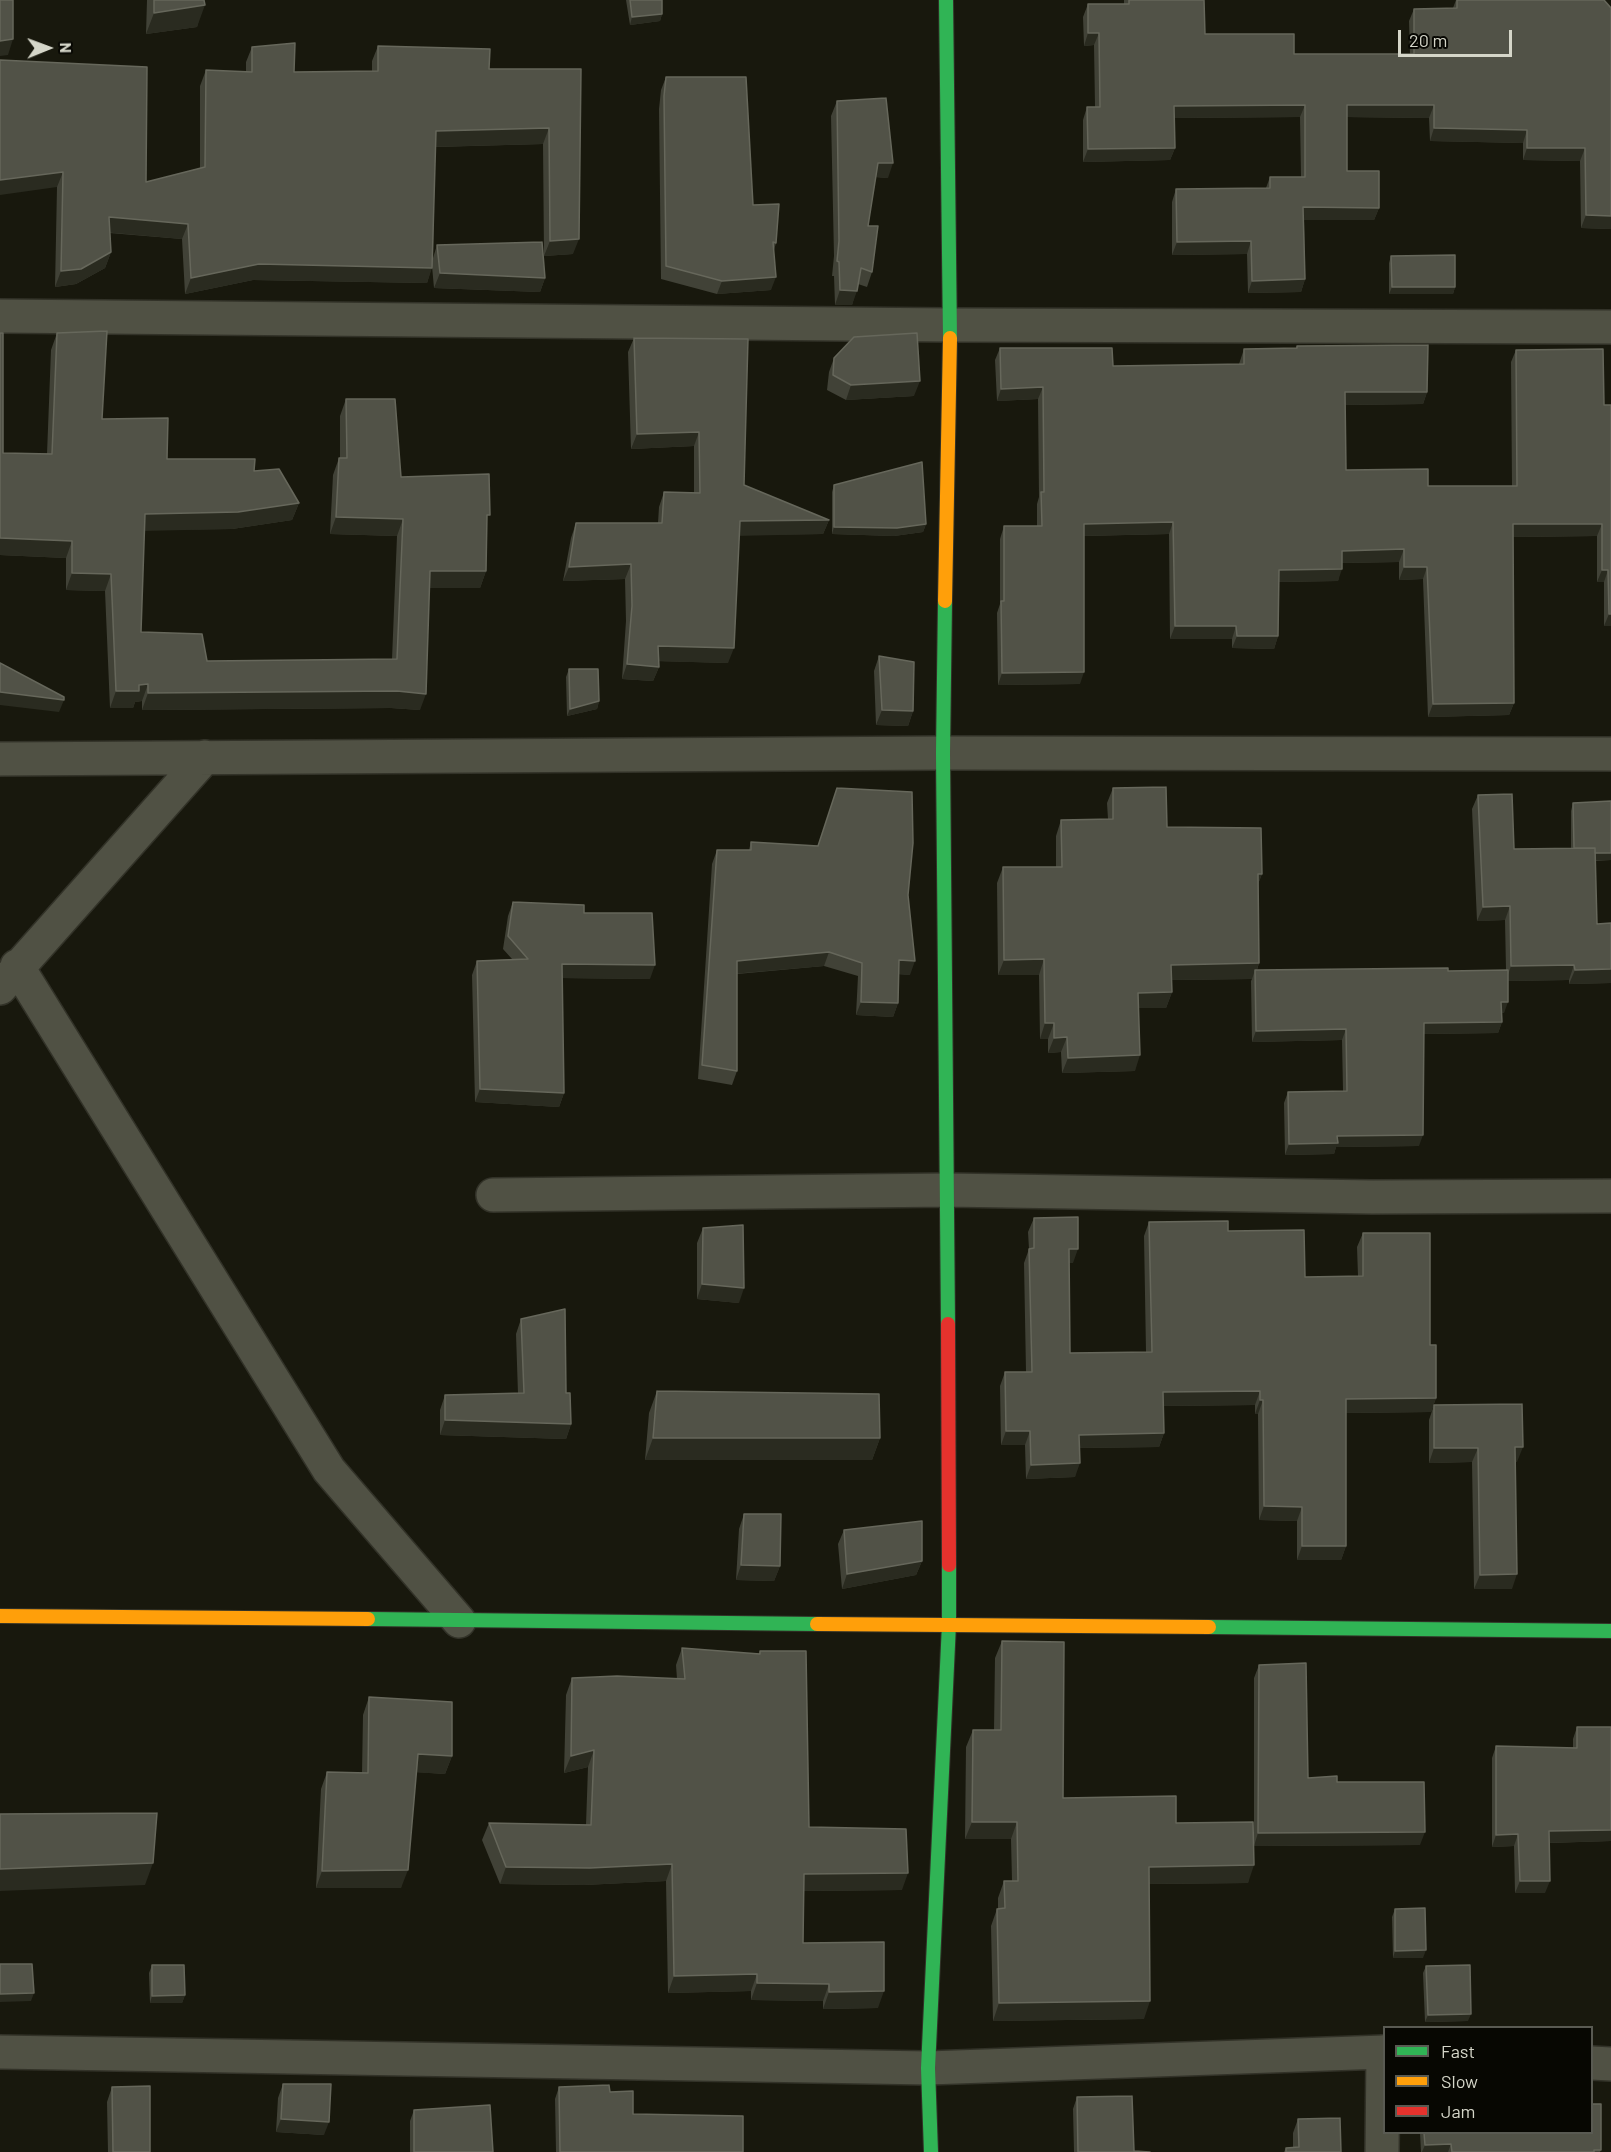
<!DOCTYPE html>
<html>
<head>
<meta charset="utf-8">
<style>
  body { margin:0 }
  #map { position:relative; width:1611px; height:2152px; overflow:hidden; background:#18180d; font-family:Barlow,sans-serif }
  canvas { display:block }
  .legend { position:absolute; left:1383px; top:2026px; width:210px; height:108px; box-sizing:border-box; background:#070702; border:2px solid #595a52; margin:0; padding:8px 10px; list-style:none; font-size:18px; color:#d5d6c9 }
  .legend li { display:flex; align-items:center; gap:12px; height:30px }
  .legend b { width:30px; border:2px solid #595a52 }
  .north { position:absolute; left:18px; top:18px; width:60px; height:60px; -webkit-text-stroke:4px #070702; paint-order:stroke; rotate:89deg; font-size:16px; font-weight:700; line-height:24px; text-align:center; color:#d5d6c9 }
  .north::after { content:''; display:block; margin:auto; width:21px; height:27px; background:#d5d6c9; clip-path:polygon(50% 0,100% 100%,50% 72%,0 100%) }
  .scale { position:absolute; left:1398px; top:30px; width:114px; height:27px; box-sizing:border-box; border:3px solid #d5d6c9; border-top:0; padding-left:8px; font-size:18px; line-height:21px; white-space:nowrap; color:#d5d6c9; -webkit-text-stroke:4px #070702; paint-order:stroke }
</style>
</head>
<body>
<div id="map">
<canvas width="1611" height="2152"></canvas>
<ul class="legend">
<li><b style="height:8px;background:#30b455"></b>Fast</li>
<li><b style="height:8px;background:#ff9f0a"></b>Slow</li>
<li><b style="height:8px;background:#e5322d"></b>Jam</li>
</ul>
<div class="north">N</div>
<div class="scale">20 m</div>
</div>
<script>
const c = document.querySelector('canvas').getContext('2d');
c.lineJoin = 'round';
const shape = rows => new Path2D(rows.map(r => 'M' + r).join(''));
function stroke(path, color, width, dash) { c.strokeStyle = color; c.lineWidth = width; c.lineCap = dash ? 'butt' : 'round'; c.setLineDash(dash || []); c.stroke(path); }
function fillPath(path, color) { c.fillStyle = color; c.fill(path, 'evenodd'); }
const street = shape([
  [0,316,950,325,1611,327],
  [0,759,943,753,1611,754],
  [17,966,329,1470,459,1621],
  [0,988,205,757],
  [493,1195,948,1190,1372,1197,1611,1196],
  [0,2052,928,2068,1384,2052],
  [1592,2063,1611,2064],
  [1382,2152,1383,2052]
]);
const fast = shape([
  [946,0,950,338],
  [945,601,943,753,948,1324],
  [368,1619,817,1624],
  [1209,1627,1611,1631],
  [931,2152,928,2068,949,1624,949,1565]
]);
const slow = shape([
  [945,601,950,338],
  [0,1616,368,1619],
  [817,1624,1209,1627]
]);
const jam = shape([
  [948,1324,949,1565]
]);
const wall = shape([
  [147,0,204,0,197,27,146,34],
  [626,0,662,0,662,14,660,21,630,25],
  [1124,0,1204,0,1205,34,1294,54,1410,54,1409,21,1414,9,1453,8,1456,0,1611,8,1611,229,1581,228,1580,161,1523,160,1523,143,1430,141,1429,118,1347,117,1347,171,1379,208,1374,220,1304,220,1305,279,1301,292,1248,293,1247,254,1172,255,1172,202,1176,189,1266,188,1270,177,1301,177,1300,117,1174,118,1175,148,1170,160,1083,162,1083,120,1087,107,1095,107,1094,45,1084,46,1083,17,1088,4,1124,4],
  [378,46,489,69,581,69,573,254,544,256,543,144,435,147,433,258,437,245,545,278,540,292,434,288,432,266,427,283,253,280,185,294,182,239,110,233,111,252,105,268,76,284,55,287,57,187,0,60,146,182,200,168,200,86,206,70,246,72,246,62,252,47,294,72,372,71,372,61],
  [666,77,753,205,776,243,774,250,771,290,717,294,661,279,659,109,661,90],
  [837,101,888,178,876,177,868,226,872,272,867,287,858,284,852,305,835,305,834,276,832,276,834,256,831,116],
  [1391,256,1455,287,1453,294,1389,294,1389,263],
  [0,333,3,453,47,454,51,350,57,333,102,419,167,459,254,471,299,503,292,520,232,529,144,530,141,632,207,661,392,659,397,536,330,534,333,475,339,458,340,458,340,416,346,399,401,477,487,523,486,571,480,588,429,588,420,710,391,708,142,710,142,701,135,702,133,708,110,708,105,591,66,590,66,558,0,555],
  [634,338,744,485,829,520,823,534,739,535,728,663,658,661,659,667,653,681,622,679,626,621,625,579,563,581,571,538,576,523,658,523,659,507,664,492,694,493,694,446,631,449,628,352],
  [1297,346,1427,392,1423,404,1345,405,1346,470,1428,486,1512,486,1511,362,1516,350,1604,405,1611,626,1604,626,1604,582,1597,582,1597,536,1513,537,1514,703,1509,715,1428,717,1423,579,1399,580,1399,562,1342,563,1338,581,1279,582,1278,636,1274,649,1232,648,1232,639,1170,639,1169,534,1084,536,1080,684,998,685,997,613,1000,604,1000,539,1004,526,1037,526,1037,504,1039,497,1038,399,997,401,995,360,1000,348,1113,366,1239,364,1244,349,1296,348],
  [834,358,914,396,846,400,827,390,829,372],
  [834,485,926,524,923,532,894,536,832,534,832,492],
  [879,656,913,711,908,726,876,725,874,671],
  [569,669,599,701,597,709,567,716,566,677],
  [837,788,908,895,910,975,899,974,898,1003,893,1017,856,1015,858,976,824,966,737,974,737,1071,732,1085,698,1079,712,864,717,850,749,850,751,842,818,846],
  [1113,788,1167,827,1262,874,1258,884,1259,963,1257,970,1448,971,1506,970,1505,920,1477,921,1472,809,1478,795,1514,849,1571,848,1571,811,1573,803,1611,860,1595,861,1597,924,1611,923,1611,983,1569,984,1569,980,1508,981,1504,1013,1502,1013,1502,1022,1498,1033,1424,1034,1419,1146,1336,1147,1334,1154,1285,1155,1284,1103,1288,1092,1343,1091,1342,1040,1252,1042,1251,981,1252,979,1171,980,1172,992,1166,1008,1139,1008,1135,1071,1062,1073,1061,1052,1048,1053,1048,1039,1040,1039,1039,975,998,975,997,883,1003,867,1056,867,1056,836,1061,820,1108,819,1107,803],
  [513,902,584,913,650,979,562,978,564,1093,559,1107,475,1102,472,975,477,961,512,959,503,949,508,916],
  [1034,1218,1073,1263,1069,1263,1070,1353,1146,1352,1144,1236,1149,1222,1228,1231,1305,1277,1358,1276,1357,1247,1363,1233,1430,1345,1436,1398,1431,1412,1346,1413,1346,1546,1341,1560,1297,1560,1297,1521,1259,1520,1258,1414,1255,1414,1255,1405,1164,1406,1164,1433,1159,1447,1079,1448,1075,1477,1026,1479,1025,1445,1001,1445,1000,1386,1005,1372,1026,1372,1024,1263,1029,1249,1028,1232],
  [703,1228,739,1303,697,1299,697,1243],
  [521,1319,566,1393,571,1424,566,1439,440,1435,440,1410,445,1395,518,1394,516,1334],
  [657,1391,880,1438,872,1460,645,1460,649,1413],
  [1434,1405,1517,1462,1515,1462,1512,1589,1474,1589,1472,1462,1429,1463,1429,1420],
  [744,1514,780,1566,774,1581,736,1580,739,1529],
  [844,1530,922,1561,916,1575,842,1589,838,1544],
  [1002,1641,1063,1798,1176,1823,1254,1835,1254,1678,1259,1665,1308,1778,1337,1782,1420,1845,1254,1846,1248,1883,1149,1884,1144,2019,993,2021,991,1926,997,1909,998,1909,998,1898,1004,1881,1012,1881,1011,1839,965,1839,966,1747,973,1730,994,1730,995,1658],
  [682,1648,759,1654,760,1651,809,1827,902,1890,804,1891,803,1943,878,2008,823,2009,823,2001,751,2000,751,1991,668,1993,666,1881,584,1885,500,1884,482,1840,489,1823,586,1825,588,1767,564,1773,566,1695,572,1678,677,1679,676,1665],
  [369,1697,452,1756,445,1774,416,1772,401,1888,316,1888,321,1789,327,1772,362,1773,363,1715],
  [1577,1727,1611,1841,1549,1843,1545,1893,1515,1893,1514,1846,1492,1847,1492,1758,1496,1746,1573,1748,1573,1739],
  [1395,1909,1423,1958,1393,1958,1392,1917],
  [152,1965,185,1995,182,2003,150,2003,149,1973],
  [1426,1966,1468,2021,1425,2022,1423,1973],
  [283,2084,324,2135,276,2132,278,2098],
  [112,2087,150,2152,108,2152,107,2102],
  [559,2087,610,2092,633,2114,743,2152,556,2152,555,2099],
  [1077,2097,1134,2151,1150,2152,1074,2152,1073,2109],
  [414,2110,493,2152,410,2152,410,2121],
  [1298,2119,1341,2152,1284,2152,1286,2148,1293,2147,1293,2133],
  [1420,2133,1592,2133,1601,2150,1600,2152,1421,2152]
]);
const shadedWall = shape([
  [205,5,197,27,146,34,154,13],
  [662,14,660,21,630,25,632,17],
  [1088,33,1099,33,1094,45,1084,46],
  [13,39,8,55,0,56,0,41],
  [1305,105,1300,117,1170,118,1174,106],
  [1347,105,1434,105,1429,118,1342,117],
  [549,128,543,144,430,147,436,131],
  [1434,128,1527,130,1523,143,1430,141],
  [1175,148,1170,160,1083,162,1088,149],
  [1527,148,1585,148,1580,161,1523,160],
  [878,163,893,163,888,178,873,177],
  [63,172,57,187,0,195,0,180],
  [1303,207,1379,208,1374,220,1299,220],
  [1586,215,1611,216,1611,229,1581,228],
  [109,217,188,224,182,239,103,232],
  [579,239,573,254,544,256,550,241],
  [1251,241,1247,254,1172,255,1177,242],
  [111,252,105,268,76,284,55,287,61,271],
  [259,264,432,268,427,283,253,280,185,294,191,278],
  [440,273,545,278,540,292,434,288],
  [776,277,771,290,717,294,722,281],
  [1305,279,1301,292,1248,293,1252,281],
  [1392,287,1455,287,1453,294,1389,294],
  [840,290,857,291,852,305,835,305],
  [920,381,914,396,846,400,851,385],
  [1043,387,1038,399,997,401,1001,389],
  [1345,392,1427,392,1423,404,1340,405],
  [699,432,694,446,631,449,637,434],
  [299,503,292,520,232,529,139,531,145,514],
  [336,517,403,519,397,536,330,534],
  [829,520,823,534,734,536,740,521],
  [1173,522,1169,534,1080,536,1084,524],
  [926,524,923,532,894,536,832,534,834,527],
  [1513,524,1602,524,1597,536,1508,537],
  [0,538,72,541,66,558,0,555],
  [1404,549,1399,562,1338,563,1342,551],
  [631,564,625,579,563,581,569,567],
  [1404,567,1427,567,1423,579,1399,580],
  [1342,569,1338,581,1274,582,1279,570],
  [1602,570,1608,570,1604,582,1597,582],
  [430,571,486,571,480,588,423,588],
  [72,573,111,574,105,591,66,590],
  [1609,614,1611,614,1611,626,1604,626],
  [1175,626,1236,626,1232,639,1170,639],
  [1237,636,1278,636,1274,649,1232,648],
  [658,646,734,648,728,663,652,661],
  [627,664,659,667,653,681,622,679],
  [1084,672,1080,684,998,685,1002,673],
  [148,684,142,701,135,702,133,708,110,708,116,691,139,685],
  [397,691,426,694,420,710,391,708,142,710,148,693],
  [0,692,64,700,59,712,0,705],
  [599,701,597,709,567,716,570,709],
  [1514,703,1509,715,1428,717,1433,704],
  [882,710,913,711,908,726,876,725],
  [1611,853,1611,860,1572,861,1574,854],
  [1258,874,1262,874,1256,889],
  [1510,906,1505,920,1477,921,1483,907],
  [829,952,824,966,732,974,737,961],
  [1044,959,1039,975,998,975,1004,960],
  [899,960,915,961,910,975,894,974],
  [1259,963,1255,975,1255,970,1252,979,1166,980,1171,965],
  [562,964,655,965,650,979,557,978],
  [1574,965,1569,980,1506,981,1511,966],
  [1611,969,1611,983,1569,984,1575,970],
  [1172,992,1166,1008,1133,1008,1138,993],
  [861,1002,898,1003,893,1017,856,1015],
  [1501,1002,1508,1002,1504,1013,1497,1013],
  [1502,1022,1498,1033,1420,1034,1424,1023],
  [1045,1023,1054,1023,1048,1039,1040,1039],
  [1346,1029,1342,1040,1252,1042,1256,1031],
  [1067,1037,1061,1052,1048,1053,1054,1038],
  [1140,1055,1135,1071,1062,1073,1068,1058],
  [480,1089,564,1093,559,1107,475,1102],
  [1423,1135,1419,1146,1336,1147,1334,1154,1285,1155,1289,1144,1337,1136],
  [1069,1249,1078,1249,1073,1263,1064,1263],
  [702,1284,744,1288,739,1303,697,1299],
  [1260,1391,1255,1405,1158,1406,1163,1392],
  [1436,1398,1431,1412,1341,1413,1346,1399],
  [1260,1400,1263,1400,1258,1414,1255,1414],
  [445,1420,571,1424,566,1439,440,1435],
  [1006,1431,1030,1431,1025,1445,1001,1445],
  [1164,1433,1159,1447,1074,1448,1079,1435],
  [653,1438,880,1438,872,1460,645,1460],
  [1515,1447,1523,1447,1517,1462,1510,1462],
  [1434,1448,1478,1448,1472,1462,1429,1463],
  [1080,1463,1075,1477,1026,1479,1031,1465],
  [1264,1506,1302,1507,1297,1521,1259,1520],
  [1302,1546,1346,1546,1341,1560,1297,1560],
  [922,1561,916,1575,842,1589,847,1574],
  [741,1565,780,1566,774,1581,736,1580],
  [1517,1574,1512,1589,1474,1589,1480,1575],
  [594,1750,588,1767,564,1773,571,1756],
  [418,1754,452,1756,445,1774,412,1772],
  [972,1822,1017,1822,1011,1839,965,1839],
  [1611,1830,1611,1841,1544,1843,1549,1831],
  [1425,1832,1420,1845,1254,1846,1258,1833],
  [1518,1834,1514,1846,1492,1847,1496,1835],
  [153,1863,145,1885,0,1891,0,1869],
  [672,1864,666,1881,584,1885,500,1884,506,1867],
  [1254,1865,1248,1883,1143,1884,1149,1867],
  [408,1870,401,1888,316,1888,322,1871],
  [908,1873,902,1890,798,1891,804,1874],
  [1520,1881,1550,1881,1545,1893,1515,1893],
  [1426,1950,1423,1958,1393,1958,1395,1951],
  [757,1974,751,1991,668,1993,674,1976],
  [757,1983,829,1984,823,2001,751,2000],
  [884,1991,878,2008,823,2009,829,1992],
  [34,1993,31,2001,0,2002,0,1994],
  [185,1995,182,2003,150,2003,152,1996],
  [1150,2001,1144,2019,993,2021,999,2003],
  [1471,2014,1468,2021,1425,2022,1428,2015],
  [281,2119,329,2122,324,2135,276,2132],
  [1451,2144,1448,2152,1422,2152,1425,2145]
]);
const building = shape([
  [0,0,13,0,13,39,0,41,0,0],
  [154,0,204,0,205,5,154,13,154,0],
  [630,0,662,0,662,14,632,17,630,0],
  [1129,0,1204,0,1205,34,1294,34,1294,54,1414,54,1414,9,1457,8,1457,0,1604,0,1611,8,1611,216,1586,215,1585,148,1527,148,1527,130,1434,128,1434,105,1347,105,1347,171,1379,171,1379,208,1303,207,1305,279,1252,281,1251,241,1177,242,1176,189,1270,188,1270,177,1305,177,1305,105,1174,106,1175,148,1088,149,1087,107,1100,107,1099,33,1088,33,1088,4,1129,4,1129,0],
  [295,43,294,72,378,71,378,46,490,49,489,69,581,69,579,239,550,241,549,128,436,131,432,268,259,264,191,278,188,224,109,217,111,252,81,269,61,271,63,172,0,180,0,60,147,67,146,182,205,167,206,70,252,72,252,47,295,43],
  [666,77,746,77,753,205,779,204,776,243,773,242,776,277,722,281,666,266,664,96,666,77],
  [886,98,893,163,878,163,868,226,878,226,872,272,861,268,857,291,840,290,839,262,837,261,839,241,837,101,886,98],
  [542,242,545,278,440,273,437,245,542,242],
  [1455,255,1455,287,1392,287,1391,256,1455,255],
  [107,331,102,419,168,418,167,459,255,459,254,471,279,469,299,503,238,512,145,514,141,632,202,634,207,661,397,659,403,519,336,517,339,458,347,458,346,399,395,399,401,477,489,474,490,515,487,515,486,571,430,571,426,694,397,691,148,693,148,684,139,685,139,691,116,691,111,574,72,573,72,541,0,538,0,333,3,333,3,453,52,454,57,333,107,331],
  [917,333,920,381,851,385,833,375,834,358,854,337,917,333],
  [634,338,748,339,744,485,829,520,740,521,734,648,658,646,659,667,627,664,632,606,631,564,569,567,576,523,662,523,664,492,700,493,699,432,637,434,634,338],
  [1428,345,1427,392,1345,392,1346,470,1428,469,1428,486,1517,486,1516,350,1603,349,1604,405,1611,405,1611,614,1609,614,1608,570,1602,570,1602,524,1513,524,1514,703,1433,704,1427,567,1404,567,1404,549,1342,551,1342,569,1279,570,1278,636,1237,636,1236,626,1175,626,1173,522,1084,524,1084,672,1002,673,1001,601,1004,601,1004,526,1042,526,1041,492,1044,492,1043,387,1001,389,1000,348,1112,348,1113,366,1244,364,1244,349,1297,348,1297,346,1428,345],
  [922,462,926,524,897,528,834,527,834,485,922,462],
  [879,656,914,662,913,711,882,710,879,656],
  [0,663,64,697,64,700,0,692,0,663],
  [569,669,598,669,599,701,570,709,569,669],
  [1166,787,1167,827,1261,828,1262,874,1258,874,1259,963,1171,965,1172,992,1138,993,1140,1055,1068,1058,1067,1037,1054,1038,1054,1023,1045,1023,1044,959,1004,960,1003,867,1062,867,1061,820,1113,819,1113,788,1166,787],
  [837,788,912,792,913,843,908,895,915,961,899,960,898,1003,861,1002,862,963,829,952,737,961,737,1071,702,1065,717,850,751,850,751,842,818,846,837,788],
  [1512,794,1514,849,1595,848,1597,924,1611,923,1611,969,1575,970,1574,965,1511,966,1510,906,1483,907,1478,795,1512,794],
  [1611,801,1611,853,1595,853,1595,848,1574,848,1573,803,1611,801],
  [513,902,584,905,584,913,652,913,655,965,562,964,564,1093,480,1089,477,961,528,959,508,936,513,902],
  [1448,968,1448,971,1508,970,1508,1002,1501,1002,1502,1022,1424,1023,1423,1135,1337,1136,1338,1143,1289,1144,1288,1092,1347,1091,1346,1029,1256,1031,1255,970,1448,968],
  [1078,1217,1078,1249,1069,1249,1070,1353,1152,1352,1149,1222,1228,1221,1228,1231,1304,1230,1305,1277,1363,1276,1363,1233,1430,1233,1430,1345,1436,1345,1436,1398,1346,1399,1346,1546,1302,1546,1302,1507,1264,1506,1263,1400,1260,1400,1260,1391,1163,1392,1164,1433,1079,1435,1080,1463,1031,1465,1030,1431,1006,1431,1005,1372,1032,1372,1029,1249,1034,1248,1034,1218,1078,1217],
  [743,1225,744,1288,702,1284,703,1228,743,1225],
  [565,1309,566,1393,570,1393,571,1424,445,1420,445,1395,524,1393,521,1319,565,1309],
  [657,1391,879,1394,880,1438,653,1438,657,1391],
  [1522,1404,1523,1447,1515,1447,1517,1574,1480,1575,1478,1448,1434,1448,1434,1405,1522,1404],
  [744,1514,781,1514,780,1566,741,1565,744,1514],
  [922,1521,922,1561,847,1574,844,1530,922,1521],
  [1002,1641,1064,1642,1063,1798,1176,1796,1176,1823,1253,1822,1254,1865,1149,1867,1150,2001,999,2003,997,1909,1005,1908,1004,1881,1018,1881,1017,1822,972,1822,973,1730,1001,1730,1002,1641],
  [682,1648,760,1654,760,1651,806,1651,809,1827,906,1829,908,1873,804,1874,803,1943,884,1942,884,1991,829,1992,829,1984,757,1983,757,1974,674,1976,672,1864,590,1868,506,1867,489,1823,591,1825,594,1750,571,1756,572,1678,617,1676,685,1679,682,1648],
  [1306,1663,1308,1778,1337,1776,1337,1782,1424,1782,1425,1832,1258,1833,1259,1665,1306,1663],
  [369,1697,452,1702,452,1756,418,1754,408,1870,322,1871,327,1772,368,1773,369,1697],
  [1577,1727,1611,1727,1611,1830,1549,1831,1550,1881,1520,1881,1518,1834,1496,1835,1496,1746,1577,1748,1577,1727],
  [157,1813,153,1863,0,1869,0,1814,157,1813],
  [1425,1908,1426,1950,1395,1951,1395,1909,1425,1908],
  [0,1964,32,1964,34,1993,0,1994,0,1964],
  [152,1965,184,1965,185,1995,152,1996,152,1965],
  [1470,1965,1471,2014,1428,2015,1426,1966,1470,1965],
  [283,2084,331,2084,329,2122,281,2119,283,2084],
  [609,2085,610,2092,633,2091,633,2114,743,2116,743,2152,560,2152,559,2087,609,2085],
  [150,2086,150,2152,113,2152,112,2087,150,2086],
  [1132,2096,1134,2151,1150,2152,1078,2152,1077,2097,1132,2096],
  [1592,2104,1601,2104,1601,2150,1594,2150,1594,2152,1452,2152,1451,2144,1425,2145,1424,2133,1592,2133,1592,2104],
  [490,2105,493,2152,414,2152,414,2110,490,2105],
  [1340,2118,1341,2152,1286,2152,1286,2148,1299,2147,1298,2119,1340,2118]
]);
stroke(street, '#323228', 36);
stroke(fast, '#323228', 16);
stroke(slow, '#323228', 16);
stroke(jam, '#323228', 16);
stroke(street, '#505144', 33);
stroke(fast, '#30b455', 14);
stroke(slow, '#ff9f0a', 14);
stroke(jam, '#e5322d', 14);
fillPath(wall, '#414237');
fillPath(shadedWall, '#2a2b20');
fillPath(building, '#515247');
stroke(building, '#66675b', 1.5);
</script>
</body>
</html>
